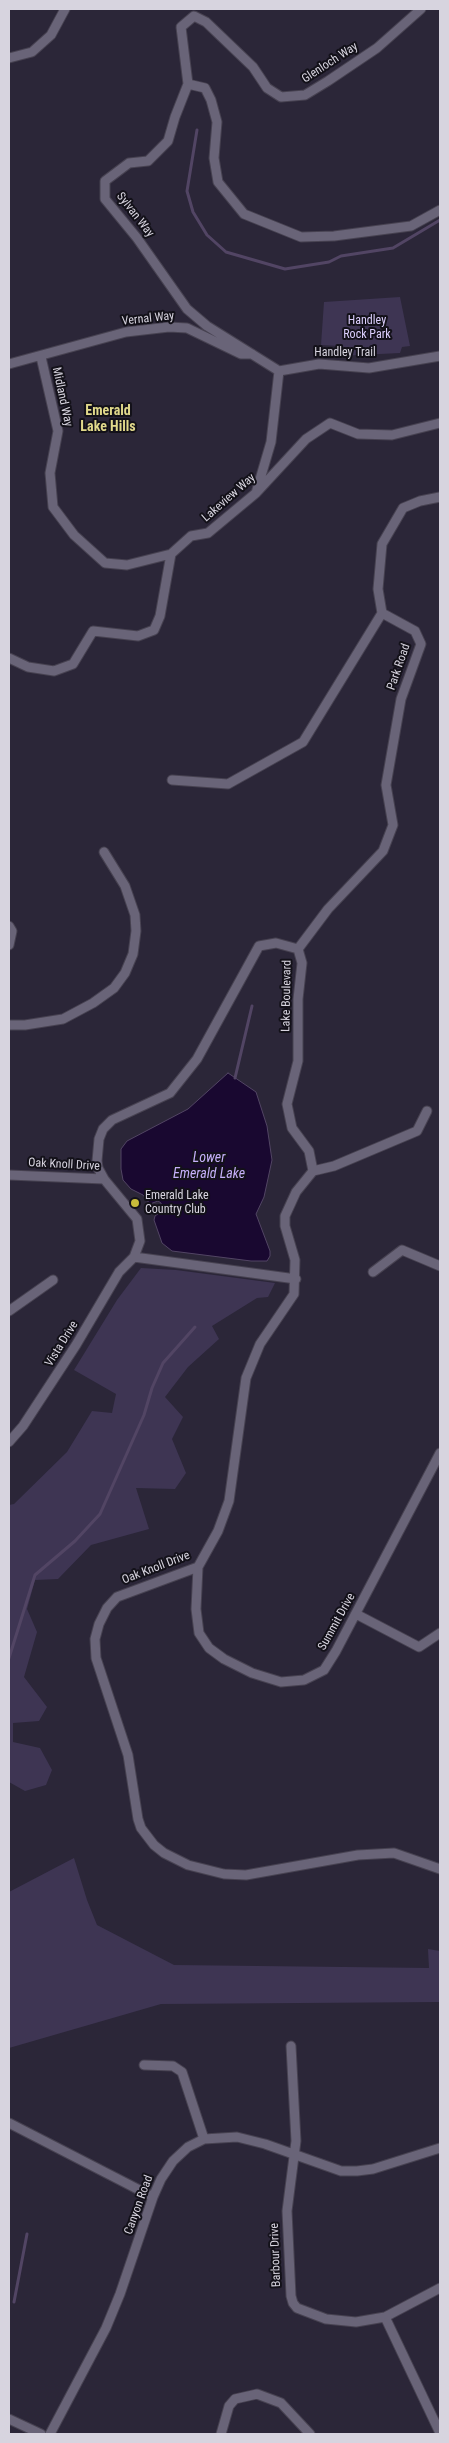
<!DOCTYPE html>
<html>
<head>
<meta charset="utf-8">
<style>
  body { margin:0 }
  #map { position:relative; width:449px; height:2443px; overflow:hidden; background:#2b2638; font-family:"Roboto Condensed",sans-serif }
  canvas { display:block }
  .frame { position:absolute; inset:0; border:10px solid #d7d4df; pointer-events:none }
</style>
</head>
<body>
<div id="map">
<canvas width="449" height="2443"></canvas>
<div class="frame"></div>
</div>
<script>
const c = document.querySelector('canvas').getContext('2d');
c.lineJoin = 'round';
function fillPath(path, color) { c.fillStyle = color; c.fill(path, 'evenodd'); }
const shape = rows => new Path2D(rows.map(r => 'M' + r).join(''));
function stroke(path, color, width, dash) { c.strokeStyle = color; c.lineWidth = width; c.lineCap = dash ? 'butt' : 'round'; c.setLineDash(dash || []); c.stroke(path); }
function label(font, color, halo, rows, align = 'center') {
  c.font = font + ' "Roboto Condensed",sans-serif'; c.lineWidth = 4; c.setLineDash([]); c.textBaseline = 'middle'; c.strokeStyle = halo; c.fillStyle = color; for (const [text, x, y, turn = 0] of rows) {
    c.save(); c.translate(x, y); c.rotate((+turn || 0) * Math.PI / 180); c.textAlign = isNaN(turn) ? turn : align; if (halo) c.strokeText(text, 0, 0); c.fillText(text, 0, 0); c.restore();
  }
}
const green = shape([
  [400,297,410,346,402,347,400,353,339,356,339,346,321,345,324,302],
  [141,1268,176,1270,275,1283,268,1297,257,1298,212,1326,219,1339,188,1367,165,1397,183,1417,172,1439,186,1473,175,1489,136,1488,149,1529,91,1545,58,1579,35,1580,27,1609,37,1632,24,1677,47,1707,39,1721,13,1723,13,1742,40,1748,52,1770,46,1785,25,1791,9,1782,9,1505,14,1504,67,1452,92,1411,112,1413,116,1394,74,1370,117,1300],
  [74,1858,87,1900,97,1925,174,1965,429,1968,428,1949,440,1951,440,2002,161,2004,9,2048,9,1892]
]);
const water = shape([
  [228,1073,256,1092,267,1126,272,1160,264,1197,256,1214,270,1251,270,1256,267,1261,251,1261,172,1251,162,1243,154,1220,155,1216,162,1211,161,1203,158,1201,150,1204,143,1195,131,1189,123,1180,121,1169,121,1149,127,1141,188,1109,228,1073]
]);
const stream = shape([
  [197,130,187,191,193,212,207,235,226,252,285,269,329,262,341,256,393,248,440,220],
  [235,1078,252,1006],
  [9,1658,35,1575,75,1541,100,1514,144,1415,152,1388,163,1363,195,1327],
  [14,2302,27,2234]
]);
const minor = shape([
  [9,58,32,52,51,35,65,9],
  [188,84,205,88,211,100,217,122,214,158,218,182,244,214,301,237,334,236,411,226,440,210],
  [41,357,58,431,50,473,53,507,74,535,105,563,127,565,171,554],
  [9,364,126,332,169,327,187,328,241,354,252,354],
  [279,371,319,364,369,368,440,356],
  [256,493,271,442,279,371,207,326,187,309,137,238,105,199,105,181,129,163,148,161,168,141,175,117,188,84,181,27,194,16,206,22,253,67,267,88,281,97,305,95,328,81,377,48,421,9],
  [382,613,378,589,382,544,403,508,420,501,440,497],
  [9,658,28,667,54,671,73,664,93,631,138,636,154,630,160,616,171,554,191,536,208,533,256,493,306,439,330,423,358,434,392,435,440,423],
  [172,780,228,784,303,742,382,613,415,631,421,644,401,699,386,785,393,825,383,851,328,909,298,949],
  [9,926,12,931,9,945],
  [9,1025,25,1025,63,1019,93,1003,114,988,125,973,133,954,136,931,135,915,125,886,104,852],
  [313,1171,334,1166,417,1131,427,1111],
  [9,1175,104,1179,137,1219,140,1241,134,1257,296,1279],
  [104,1179,98,1168,97,1161,99,1139,103,1129,112,1120,170,1093,197,1059,259,946,276,943,298,949,302,963,298,999,298,1061,287,1104,292,1128,309,1151,313,1171,296,1192,285,1216,285,1226,295,1260,294,1294,260,1344,246,1378,229,1501,218,1531,198,1567,117,1597,107,1608,99,1624,95,1639,96,1658,128,1755,138,1819,141,1828,154,1845,164,1853,188,1865,224,1874,246,1875,358,1855,394,1853,440,1869],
  [373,1272,402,1250,440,1266],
  [9,1311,53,1280],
  [9,1442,23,1426,76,1345,119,1272,134,1257],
  [198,1567,196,1609,199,1633,209,1648,224,1659,252,1673,281,1682,304,1680,324,1670,336,1651,440,1453],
  [356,1614,419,1647,440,1633],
  [291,2046,296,2141,287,2211,291,2296,293,2303,297,2308,326,2319,356,2322,385,2317,440,2288],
  [144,2065,173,2066,182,2072,204,2139],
  [9,2123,153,2197],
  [385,2317,440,2433],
  [9,2419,41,2434],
  [50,2434,106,2328,120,2294,153,2197,161,2179,173,2161,188,2147,204,2139,237,2137,265,2144,341,2171,357,2171,373,2169,440,2148],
  [221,2434,229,2406,235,2399,257,2394,281,2403,310,2434]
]);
const markers = [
  [135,1203,5,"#c8bb3b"]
];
const streetNames = [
  ["Glenloch Way",330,63,-33],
  ["Sylvan Way",135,215,52],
  ["Vernal Way",148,319,-6],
  ["Handley Trail",345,353],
  ["Midland Way",62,397,78],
  ["Lakeview Way",229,498,-41],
  ["Park Road",399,667,-71],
  ["Lake Boulevard",287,996,-89],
  ["Oak Knoll Drive",64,1165,3],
  ["Vista Drive",62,1344,-58],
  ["Oak Knoll Drive",156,1568,-21],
  ["Summit Drive",337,1622,-61],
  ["Canyon Road",139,2205,-70],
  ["Barbour Drive",276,2255,-92]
];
const parkNames = [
  ["Handley",367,321],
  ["Rock Park",367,335]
];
const poiNames = [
  ["Emerald Lake",145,1196],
  ["Country Club",145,1210]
];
const neighbourhoodNames = [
  ["Emerald",108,411],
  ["Lake Hills",108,427]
];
const waterNames = [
  ["Lower",209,1158],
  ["Emerald Lake",209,1174]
];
fillPath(green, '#3e3553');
fillPath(water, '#190830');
stroke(water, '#524564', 1);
stroke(stream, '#524564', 3);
stroke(minor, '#474251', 11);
stroke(minor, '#696478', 9);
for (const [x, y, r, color] of markers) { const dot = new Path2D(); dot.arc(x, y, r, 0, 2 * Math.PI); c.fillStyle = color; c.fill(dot); stroke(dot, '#131119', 2); }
label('12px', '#d7d4df', '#131119', streetNames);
label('12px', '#dccffd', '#131119', parkNames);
label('12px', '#d7d4df', '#131119', poiNames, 'left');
label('bold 14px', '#e1d98b', '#131119', neighbourhoodNames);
label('italic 14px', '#c6b0fa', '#131119', waterNames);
</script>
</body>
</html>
